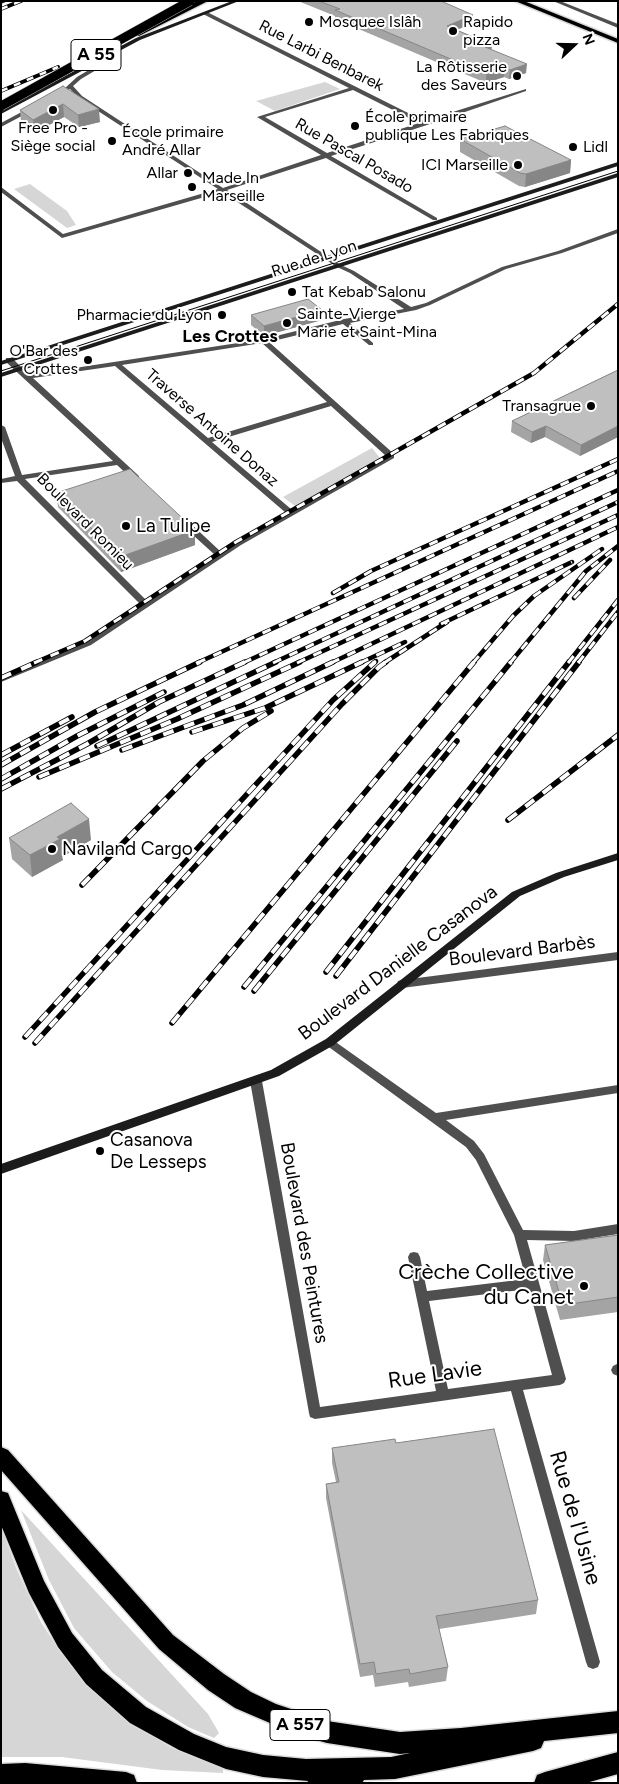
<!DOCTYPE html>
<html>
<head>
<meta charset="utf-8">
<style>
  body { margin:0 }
  #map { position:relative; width:619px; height:1784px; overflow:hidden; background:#fff; font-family:Figtree,sans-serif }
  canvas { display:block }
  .frame { position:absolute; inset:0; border:2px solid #000; pointer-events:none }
  .north { position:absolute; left:549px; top:20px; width:50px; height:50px; -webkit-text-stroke:4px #fff; paint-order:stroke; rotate:69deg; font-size:14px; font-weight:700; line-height:20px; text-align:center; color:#000 }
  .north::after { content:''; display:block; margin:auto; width:18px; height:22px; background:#000; clip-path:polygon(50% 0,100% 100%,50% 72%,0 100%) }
</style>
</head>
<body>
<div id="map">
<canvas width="619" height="1784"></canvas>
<div class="frame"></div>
<div class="north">N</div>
</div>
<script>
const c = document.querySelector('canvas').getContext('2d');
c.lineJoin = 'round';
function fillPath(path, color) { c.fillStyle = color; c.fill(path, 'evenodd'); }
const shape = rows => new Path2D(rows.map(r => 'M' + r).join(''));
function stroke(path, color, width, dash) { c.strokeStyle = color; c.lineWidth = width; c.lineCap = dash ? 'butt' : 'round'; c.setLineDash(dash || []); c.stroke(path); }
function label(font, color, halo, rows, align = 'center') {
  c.font = font + ' Figtree,sans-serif'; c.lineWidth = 4; c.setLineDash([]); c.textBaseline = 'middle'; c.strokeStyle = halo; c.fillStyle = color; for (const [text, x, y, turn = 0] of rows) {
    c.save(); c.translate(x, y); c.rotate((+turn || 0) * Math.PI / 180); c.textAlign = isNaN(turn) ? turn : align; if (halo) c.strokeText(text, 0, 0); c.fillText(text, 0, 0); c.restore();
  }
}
const green = shape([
  [325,82,340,89,275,111,256,101],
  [30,184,67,211,76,225,67,228,14,189],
  [372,448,380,458,295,506,283,497],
  [21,1510,208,1714,219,1733,214,1738,188,1727,147,1701,112,1672,74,1628,49,1580],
  [1,1527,17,1570,41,1622,61,1653,85,1682,128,1720,170,1747,223,1769,223,1773,162,1770,62,1757,1,1757]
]);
const street = shape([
  [553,1,560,1,618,24,618,28,553,1],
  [203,12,207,12,424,121,526,89,526,91,427,125,331,156,437,218,437,220,433,220,326,158,227,190,341,265,354,271,411,307,426,303,502,267,558,251,618,229,618,233,562,253,506,269,430,305,416,310,350,323,373,343,373,345,369,345,343,324,269,342,394,454,394,458,241,545,91,645,1,682,1,676,85,641,140,604,17,481,1,483,1,479,15,476,1,438,1,425,5,427,22,475,113,461,6,362,6,358,12,358,29,375,264,339,344,319,404,309,350,273,337,267,222,192,62,238,1,192,1,187,63,234,218,189,78,98,70,89,64,91,64,89,77,77,104,61,112,51,115,53,108,63,81,79,73,86,82,96,223,188,321,155,257,117,349,88,203,14,203,12],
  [353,90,419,123,327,153,265,117,353,90],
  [262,343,327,402,208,438,122,365,262,343],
  [115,366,286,513,220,551,189,522,183,522,183,526,215,555,146,600,25,479,117,465,133,480,139,480,139,476,33,378,115,366],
  [331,406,386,456,291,509,212,442,331,406],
  [31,107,34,109,33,110,1,127,1,123,31,107],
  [618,952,618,960,402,988,398,987,397,984,398,981,402,980,618,952],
  [330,1038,436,1113,618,1085,618,1093,446,1120,474,1141,484,1154,523,1230,574,1231,618,1224,618,1234,574,1241,527,1240,566,1379,564,1383,560,1385,523,1390,600,1662,598,1667,593,1669,588,1667,586,1662,511,1391,315,1419,310,1417,309,1413,250,1081,252,1078,260,1078,262,1081,320,1407,436,1391,408,1257,410,1253,414,1252,418,1253,420,1257,427,1291,526,1279,514,1235,476,1160,466,1147,326,1045,325,1042,326,1039,330,1038],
  [529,1289,552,1375,448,1389,429,1301,529,1289],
  [617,1364,618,1364,618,1376,613,1374,611,1370,613,1366,617,1364]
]);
const secondary = shape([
  [1,1,8,1,1,4,1,1],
  [232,1,239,1,140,40,1,114,1,110,136,38,232,1],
  [618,162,618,166,1,365,1,361,618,162],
  [618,173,618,177,1,377,1,373,618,173],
  [618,853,618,860,564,877,520,896,334,1045,279,1076,1,1174,1,1164,271,1070,326,1039,512,892,556,873,618,853]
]);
const primary = shape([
  [515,1,524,1,618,39,618,43,515,1]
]);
const highway = shape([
  [197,1,208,1,139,36,132,34,197,1],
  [1,1447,8,1450,173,1635,224,1674,251,1692,276,1704,327,1721,400,1732,461,1728,618,1711,618,1733,544,1741,541,1748,533,1751,395,1779,364,1780,362,1783,307,1783,308,1781,263,1777,226,1769,179,1750,130,1723,86,1684,58,1647,29,1593,1,1525,1,1491,8,1493,44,1581,72,1633,102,1670,146,1707,194,1734,226,1747,263,1755,306,1759,391,1757,410,1753,400,1754,327,1743,298,1735,235,1708,208,1690,159,1649,1,1470,1,1447],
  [618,1752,618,1774,586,1783,534,1783,537,1775,545,1772,618,1752],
  [25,1763,126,1772,134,1775,137,1783,1,1783,1,1764,25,1763]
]);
const tram = shape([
  [1,371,618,171]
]);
const railFar2 = shape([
  [1,9,21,1],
  [1,91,58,67]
]);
const railFar1 = shape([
  [333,593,371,571,618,459],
  [574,598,610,560],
  [441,624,572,562],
  [34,663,85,641,236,542,534,373,618,304],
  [197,663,618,471],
  [243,663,618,490],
  [273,663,618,502],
  [297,663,618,515],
  [331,663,618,527],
  [360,663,405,642],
  [373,663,376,661],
  [384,663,447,622],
  [473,663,513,616,534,596,602,549],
  [510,663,586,571,618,546],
  [568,663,618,600],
  [578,663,618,612]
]);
const rail = shape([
  [1,678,37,662],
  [192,732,265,708,362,662],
  [97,746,276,662],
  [122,750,243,705,333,662],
  [1,755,72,717],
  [1,765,95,712,200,662],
  [39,777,177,719,300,662],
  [1,779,77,736,164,692],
  [1,789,87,744,159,702,245,662],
  [508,820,618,735],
  [82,885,203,761,243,728,271,711],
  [326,972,569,662],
  [336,976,579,662],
  [244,987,511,662],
  [254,991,457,741],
  [172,1023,474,662],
  [25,1037,333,700,375,662],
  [35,1043,342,704,379,667,386,662]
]);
const highwayBridge = shape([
  [1,106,190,1]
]);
const wall = shape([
  [298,1,441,1,473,23,457,30,492,45,491,49,526,73,509,79,504,77,486,83,335,19,335,16],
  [63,86,100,122,79,127,64,117,34,133,21,122,20,110],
  [460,139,571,160,570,173,525,187,519,186,460,152],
  [251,315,322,320,264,336,251,325],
  [618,370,618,437,580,456,545,437,531,443,511,432,512,421],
  [56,493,195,530,195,545,121,572,58,507],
  [9,838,91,840,62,857,63,860,32,877,12,859],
  [618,1235,618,1312,560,1320,543,1260,545,1245],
  [396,1443,538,1600,536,1614,439,1629,448,1667,446,1681,409,1687,408,1682,375,1687,373,1675,360,1677,326,1498,326,1484,336,1482,332,1463,332,1448]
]);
const shadedWall = shape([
  [473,15,473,23,446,34,447,26],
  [492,45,491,53,485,47],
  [527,64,526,73,509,79,510,70],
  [505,68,504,77,486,83,486,74],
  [63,104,64,117,34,133,33,120],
  [99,109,100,122,79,127,78,115],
  [571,160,570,173,525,187,526,174],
  [322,310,322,320,264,336,264,326],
  [546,426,545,437,531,443,532,432],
  [618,426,618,437,580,456,581,445],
  [195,530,195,545,121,572,120,557],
  [89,819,91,840,62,857,63,860,32,877,30,855,57,837]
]);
const building = shape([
  [319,1,441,1,473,15,447,26,492,45,485,47,527,64,510,70,505,68,486,74,335,10,340,9,319,1],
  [63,86,99,109,78,115,63,104,33,120,20,110,63,86],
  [505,126,571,160,526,174,520,173,460,139,505,126],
  [308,299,322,310,264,326,251,315,308,299],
  [618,370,618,426,581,445,546,426,532,432,512,421,618,370],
  [130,469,195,530,120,557,56,493,130,469],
  [71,803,89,819,57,837,60,839,30,855,9,838,71,803],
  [618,1235,618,1297,563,1305,545,1245,618,1235],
  [494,1429,538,1600,436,1616,448,1667,410,1674,409,1669,376,1674,374,1662,360,1664,326,1484,339,1482,332,1448,395,1439,396,1443,494,1429]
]);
const markers = [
  [309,22,5,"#000"],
  [453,31,5,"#000"],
  [517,76,5,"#000"],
  [53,110,5,"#000"],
  [355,126,5,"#000"],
  [112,141,5,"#000"],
  [573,147,5,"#000"],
  [518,165,5,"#000"],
  [188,173,5,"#000"],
  [192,187,5,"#000"],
  [292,292,5,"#000"],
  [222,315,5,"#000"],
  [287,323,5,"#000"],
  [88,360,5,"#000"],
  [591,406,5,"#000"],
  [126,526,5,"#000"],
  [52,849,5,"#000"],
  [100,1151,5,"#000"],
  [584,1286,5,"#000"]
];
const farPoinames = [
  ["Mosquee Islâh",319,22],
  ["Rapido",463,22],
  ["pizza",463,40],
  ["La Rôtisserie",507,67,"right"],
  ["des Saveurs",507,85,"right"],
  ["École primaire",365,117],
  ["publique Les Fabriques",365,135],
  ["Free Pro -",53,128,"center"],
  ["Siège social",53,146,"center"],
  ["École primaire",122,132],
  ["André Allar",122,150],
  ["Lidl",583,147],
  ["ICI Marseille",508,165,"right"],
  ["Allar",178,173,"right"],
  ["Made In",202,178],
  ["Marseille",202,196],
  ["Tat Kebab Salonu",302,292],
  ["Sainte-Vierge",297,314],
  ["Marie et Saint-Mina",297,332],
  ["Pharmacie du Lyon",212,315,"right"],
  ["O'Bar des",78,351,"right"],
  ["Crottes",78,369,"right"],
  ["Transagrue",581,406,"right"]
];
const farStreetnames = [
  ["Rue Larbi Benbarek",321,56,27],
  ["Rue Pascal Posado",354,156,30],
  ["Rue de Lyon",314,259,-18],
  ["Traverse Antoine Donaz",212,428,41],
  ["Boulevard Romieu",85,522,45]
];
const shields = [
  [96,55,50],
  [300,1725,60]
];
const shieldNames = [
  ["A 55",96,55],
  ["A 557",300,1725]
];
const farQuarternames = [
  ["Les Crottes",230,337]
];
const poiNames = [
  ["La Tulipe",136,526],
  ["Naviland Cargo",62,849],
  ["Casanova",110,1140],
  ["De Lesseps",110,1162]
];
const streetNames = [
  ["Boulevard Barbès",522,951,-7],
  ["Boulevard Danielle Casanova",398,963,-37],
  ["Boulevard des Peintures",304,1243,80]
];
const nearPoinames = [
  ["Crèche Collective",574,1273],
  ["du Canet",574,1298]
];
const nearStreetnames = [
  ["Rue Lavie",435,1375,-8],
  ["Rue de l'Usine",575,1518,74]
];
fillPath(green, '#d6d6d6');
stroke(primary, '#dbdbdb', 3);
stroke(highway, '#dbdbdb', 3);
fillPath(street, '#4f4f4f');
fillPath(secondary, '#1c1c1c');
fillPath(primary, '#000');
fillPath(highway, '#000');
stroke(tram, '#000', 1);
stroke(railFar2, '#000', 4);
stroke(railFar1, '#000', 4.5);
stroke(rail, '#000', 5.5);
stroke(railFar2, '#fff', 2.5, [7]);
stroke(railFar1, '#fff', 3, [9]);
stroke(rail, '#fff', 4, [11]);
stroke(highwayBridge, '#dbdbdb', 10, []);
stroke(highwayBridge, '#000', 9);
fillPath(wall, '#a4a4a4');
fillPath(shadedWall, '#868686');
fillPath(building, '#bfbfbf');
stroke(building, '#868686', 1);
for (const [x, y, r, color] of markers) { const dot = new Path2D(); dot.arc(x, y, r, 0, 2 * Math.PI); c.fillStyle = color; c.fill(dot); stroke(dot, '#fff', 2); }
label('16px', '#000', '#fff', farPoinames, 'left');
label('16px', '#000', '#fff', farStreetnames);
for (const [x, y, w] of shields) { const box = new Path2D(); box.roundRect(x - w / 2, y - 15.5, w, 31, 4); c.fillStyle = '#fff'; c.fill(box); stroke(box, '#000', 1); }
label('bold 18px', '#000', null, shieldNames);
label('bold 18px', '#000', '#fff', farQuarternames);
label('19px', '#000', '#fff', poiNames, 'left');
label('19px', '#000', '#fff', streetNames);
label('22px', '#000', '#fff', nearPoinames, 'right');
label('22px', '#000', '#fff', nearStreetnames);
</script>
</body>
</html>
